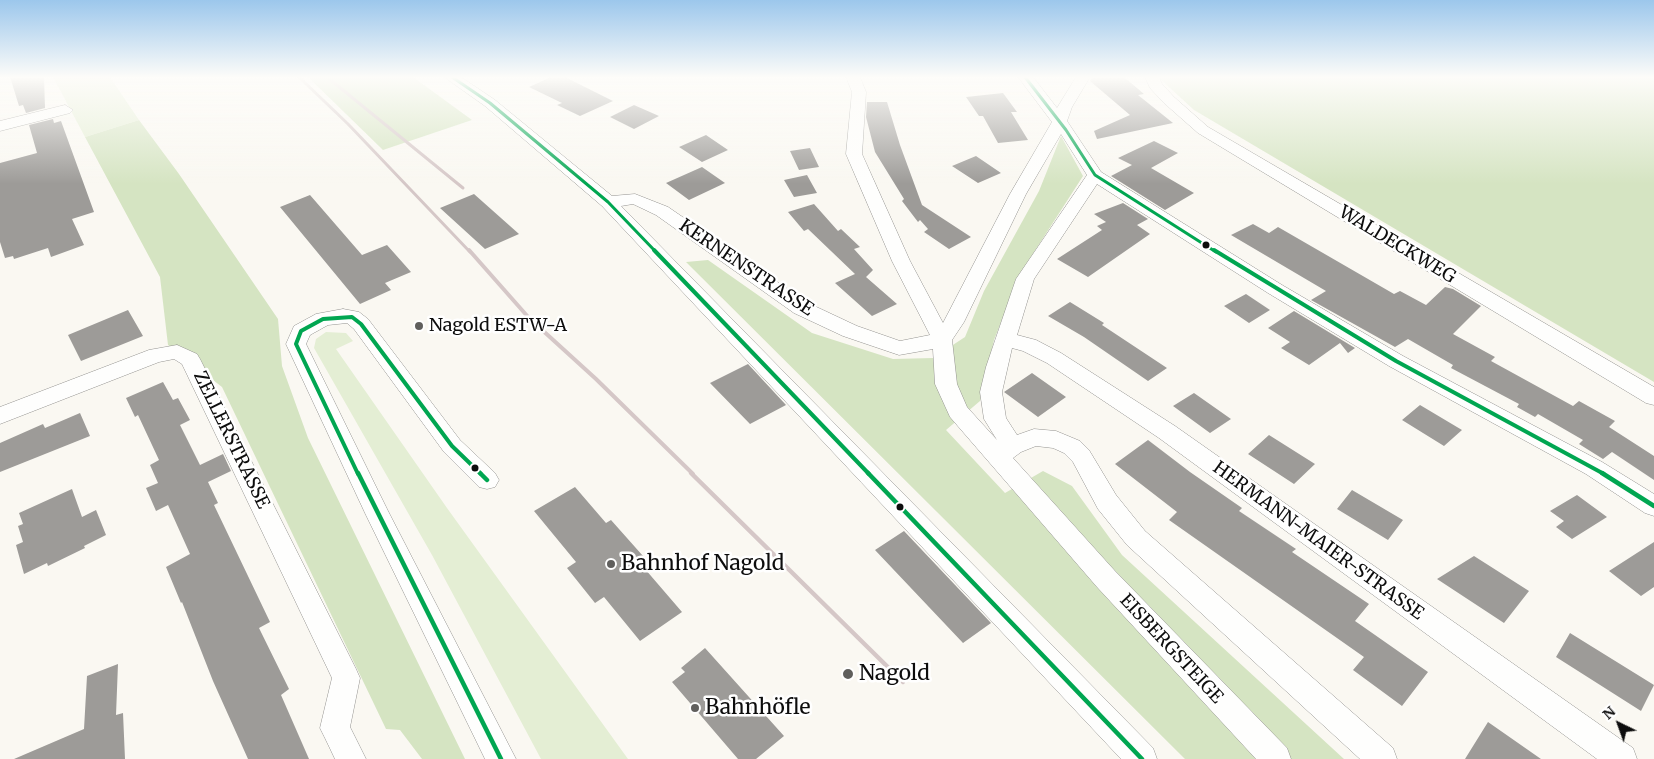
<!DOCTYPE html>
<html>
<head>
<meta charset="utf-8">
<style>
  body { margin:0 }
  #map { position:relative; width:1654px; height:759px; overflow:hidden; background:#faf8f2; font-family:Merriweather,serif }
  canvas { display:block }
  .north { position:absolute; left:1594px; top:699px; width:50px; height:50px; -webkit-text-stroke:4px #fff; paint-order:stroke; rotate:318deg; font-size:14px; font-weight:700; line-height:20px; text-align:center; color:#0d0d0d }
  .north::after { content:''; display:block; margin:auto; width:18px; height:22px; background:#0d0d0d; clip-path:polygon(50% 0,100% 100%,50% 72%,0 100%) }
</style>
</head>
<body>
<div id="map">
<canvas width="1654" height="759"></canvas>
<div class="north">N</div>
</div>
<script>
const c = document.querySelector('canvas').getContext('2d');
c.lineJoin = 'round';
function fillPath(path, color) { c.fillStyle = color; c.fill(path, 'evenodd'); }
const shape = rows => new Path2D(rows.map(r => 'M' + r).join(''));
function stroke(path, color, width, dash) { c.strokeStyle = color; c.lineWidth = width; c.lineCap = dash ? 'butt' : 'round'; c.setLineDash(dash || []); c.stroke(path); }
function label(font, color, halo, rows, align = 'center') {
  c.font = font + ' Merriweather,serif'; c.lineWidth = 5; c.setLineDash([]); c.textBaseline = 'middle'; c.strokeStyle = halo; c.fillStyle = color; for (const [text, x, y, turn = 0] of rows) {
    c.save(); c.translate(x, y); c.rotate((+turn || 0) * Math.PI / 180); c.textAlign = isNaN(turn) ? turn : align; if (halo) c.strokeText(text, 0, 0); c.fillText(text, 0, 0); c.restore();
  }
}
const green = shape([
  [53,77,110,77,139,120,85,137],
  [326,332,346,333,353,341,336,349,447,508,628,759,541,759,432,555,314,348,316,339]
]);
const forest = shape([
  [308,77,413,77,472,120,383,150],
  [1158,77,1654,77,1654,382,1194,110],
  [139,120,179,174,278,319,282,366,308,438,465,759,422,759,400,730,386,729,222,387,168,345,160,277,85,137],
  [1061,136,1083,176,1020,274,994,340,980,401,946,430,1005,493,1043,471,1072,486,1122,555,1344,759,1185,759,686,262,708,260,812,333,893,359,933,358,965,337,984,291,1039,191]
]);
const building = shape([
  [10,77,44,77,45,108,26,113,23,105,19,106],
  [551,77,565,77,613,101,580,116,557,105,562,103,529,87],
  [1092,77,1124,77,1144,94,1138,95,1173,123,1097,139,1094,131,1130,115,1090,81],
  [1003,93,1017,112,1011,112,1028,140,998,143,983,116,979,116,966,97],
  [867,102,887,102,900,145,922,205,971,237,949,249,924,232,928,229,920,220,918,222,902,201,904,199,875,152,866,117],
  [634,105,659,116,634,129,610,117],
  [53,119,54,123,61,121,94,212,72,219,84,245,51,257,48,248,14,259,13,256,5,258,0,242,0,163,37,153,29,125],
  [706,135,728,150,702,162,679,147],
  [1154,141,1178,153,1151,168,1194,193,1165,210,1111,176,1132,165,1118,158],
  [810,148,819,167,799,170,790,151],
  [976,156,1001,173,978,183,952,166],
  [702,167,725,183,689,200,666,183],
  [807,175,817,193,794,197,784,180],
  [474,194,519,234,485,249,440,208],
  [310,195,362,255,387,245,411,272,385,283,391,290,360,304,280,207],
  [1123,203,1148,219,1137,225,1150,234,1088,277,1057,259,1102,230,1097,226,1106,222,1094,214],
  [814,204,838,231,841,229,860,247,854,249,873,270,866,277,897,304,872,316,835,283,855,274,808,229,804,231,788,212],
  [1253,224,1269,233,1278,227,1394,294,1400,291,1426,305,1445,287,1453,289,1481,306,1453,334,1495,357,1491,361,1573,406,1579,401,1615,421,1609,427,1654,456,1654,480,1612,452,1603,459,1579,444,1583,440,1538,414,1535,417,1517,407,1519,404,1451,368,1453,365,1408,339,1395,347,1311,300,1326,291,1231,235],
  [1246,294,1270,310,1249,323,1224,306],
  [1070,302,1104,323,1102,325,1167,368,1148,381,1084,337,1048,316],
  [128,310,143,336,81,361,68,335],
  [1294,311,1355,348,1348,353,1340,343,1309,365,1281,348,1290,342,1268,328],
  [748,364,786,405,750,424,710,383],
  [1032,373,1066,397,1038,417,1004,392],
  [163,382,173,400,178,398,190,420,180,425,200,465,223,454,231,471,208,482,218,503,214,505,270,622,259,628,289,689,281,695,309,759,248,759,213,681,182,602,181,603,166,567,190,554,168,505,156,511,146,488,158,483,150,465,159,460,138,415,135,417,126,398],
  [1194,393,1231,419,1210,433,1173,406],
  [1420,405,1462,430,1444,446,1402,420],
  [80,413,90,436,0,472,0,443,43,424,45,428],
  [1269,435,1315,464,1294,484,1248,454],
  [1148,440,1190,472,1242,508,1239,511,1296,549,1292,552,1369,604,1355,621,1428,672,1402,706,1353,670,1364,657,1169,520,1177,512,1115,464],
  [575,487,606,523,611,520,651,565,645,569,682,612,640,641,604,597,595,603,567,568,576,562,534,511],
  [72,489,82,517,96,510,106,535,84,546,85,548,48,566,47,563,24,574,16,545,23,542,18,526,23,524,19,513],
  [1352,490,1403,520,1388,540,1337,509],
  [1577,495,1607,517,1572,539,1556,527,1564,521,1550,511],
  [904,531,991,623,963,643,875,550],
  [1654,542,1654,587,1641,596,1609,571],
  [1474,556,1529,591,1504,623,1437,579],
  [1570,633,1654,685,1641,711,1556,657],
  [705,648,784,736,756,759,738,759,672,682,685,672,681,668],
  [118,664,116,715,123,713,125,759,14,759,84,729,87,676],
  [1488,722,1541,759,1465,759]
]);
const street = shape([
  [444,77,461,77,495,100,612,196,635,194,668,207,808,303,857,326,900,341,930,335,892,261,846,154,852,92,846,77,860,77,866,92,862,154,910,261,943,323,1010,194,1052,122,1018,77,1033,77,1057,108,1076,77,1090,77,1072,107,1067,121,1101,172,1282,285,1403,356,1602,462,1654,494,1654,516,1645,513,1586,474,1389,366,1268,293,1097,184,1034,279,1017,335,1036,340,1061,353,1175,426,1633,748,1637,759,1597,759,1159,438,1047,363,1023,351,1012,348,1002,392,1006,418,1017,435,1034,429,1056,431,1080,441,1089,450,1116,495,1145,531,1393,748,1397,759,1360,759,1127,545,1098,509,1073,462,1064,453,1053,448,1036,446,1021,452,1013,458,1115,571,1287,748,1291,759,1256,759,1097,587,950,417,935,384,933,349,899,355,843,336,794,313,656,215,633,204,621,206,1153,748,1157,759,1121,759,602,206,485,106,444,77],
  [1061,134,1087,175,1016,279,986,367,980,392,984,419,997,440,967,407,957,384,952,340,964,322,1026,194,1061,134],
  [1145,77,1159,77,1162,84,1174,97,1208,127,1654,387,1654,405,1646,403,1198,133,1164,103,1150,88,1145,77],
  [65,105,73,110,70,113,0,131,0,121,65,105],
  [343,309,359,312,368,319,460,440,495,473,499,480,495,487,487,489,479,487,444,452,354,329,347,323,328,325,310,335,306,344,388,511,516,759,485,759,365,513,286,344,294,326,316,314,343,309],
  [177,345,197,354,200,359,356,669,360,678,350,727,366,759,335,759,325,738,320,728,332,678,182,364,174,359,159,362,0,424,0,407,149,350,177,345]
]);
const railFar2 = shape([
  [299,77,348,124,470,252],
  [327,77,463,188]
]);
const railFar1 = shape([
  [469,250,529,318,596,379,693,474]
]);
const rail = shape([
  [691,473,903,682]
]);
const bus1Far2 = shape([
  [452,77,490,103,608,202,656,252],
  [1025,77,1066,130,1095,175,1216,252]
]);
const bus1Far1 = shape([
  [654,250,869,474],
  [1214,250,1396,361,1604,474],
  [358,474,296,344,301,331,323,319,352,317,361,324,452,446,481,474]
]);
const bus1 = shape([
  [358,473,501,759],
  [480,473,487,480],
  [868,473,1142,759],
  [1602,473,1654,506]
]);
const markers = [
  [1206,245,4.5,"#0d0d0d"],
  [419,326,5,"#605f5d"],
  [475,468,4.5,"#0d0d0d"],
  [900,507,4.5,"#0d0d0d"],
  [611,564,5,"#605f5d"],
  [848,674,6,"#605f5d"],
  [695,708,5,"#605f5d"]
];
const streetNames = [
  ["WALDECKWEG",1397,245,31],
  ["KERNENSTRASSE",746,268,34],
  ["ZELLERSTRASSE",231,440,64],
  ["HERMANN-MAIER-STRASSE",1318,541,36],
  ["EISBERGSTEIGE",1171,649,47]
];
const poiNames = [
  ["Nagold ESTW-A",429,326]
];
const nearPoinames = [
  ["Bahnhof Nagold",621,564],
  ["Nagold",859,674],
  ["Bahnhöfle",705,708]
];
fillPath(green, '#e4eed4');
fillPath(forest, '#d5e4c2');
fillPath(building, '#9d9b98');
stroke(street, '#949390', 1);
fillPath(street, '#fefefd');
stroke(railFar2, '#d5c7c7', 3);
stroke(railFar1, '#d5c7c7', 4);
stroke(rail, '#d5c7c7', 4.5);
stroke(bus1Far2, '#00a651', 3);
stroke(bus1Far1, '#00a651', 4);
stroke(bus1, '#00a651', 4.5);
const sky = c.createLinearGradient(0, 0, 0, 184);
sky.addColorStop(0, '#9cc7ec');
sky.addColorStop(0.42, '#fdfcf9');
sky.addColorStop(1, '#fdfcf900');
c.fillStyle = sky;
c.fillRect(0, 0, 1654, 184);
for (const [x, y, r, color] of markers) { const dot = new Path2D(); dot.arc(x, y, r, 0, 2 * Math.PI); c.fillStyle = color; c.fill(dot); stroke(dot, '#fff', 2); }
label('18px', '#0d0d0d', '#fff', streetNames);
label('18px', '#0d0d0d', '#fff', poiNames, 'left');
label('21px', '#0d0d0d', '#fff', nearPoinames, 'left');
</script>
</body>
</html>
